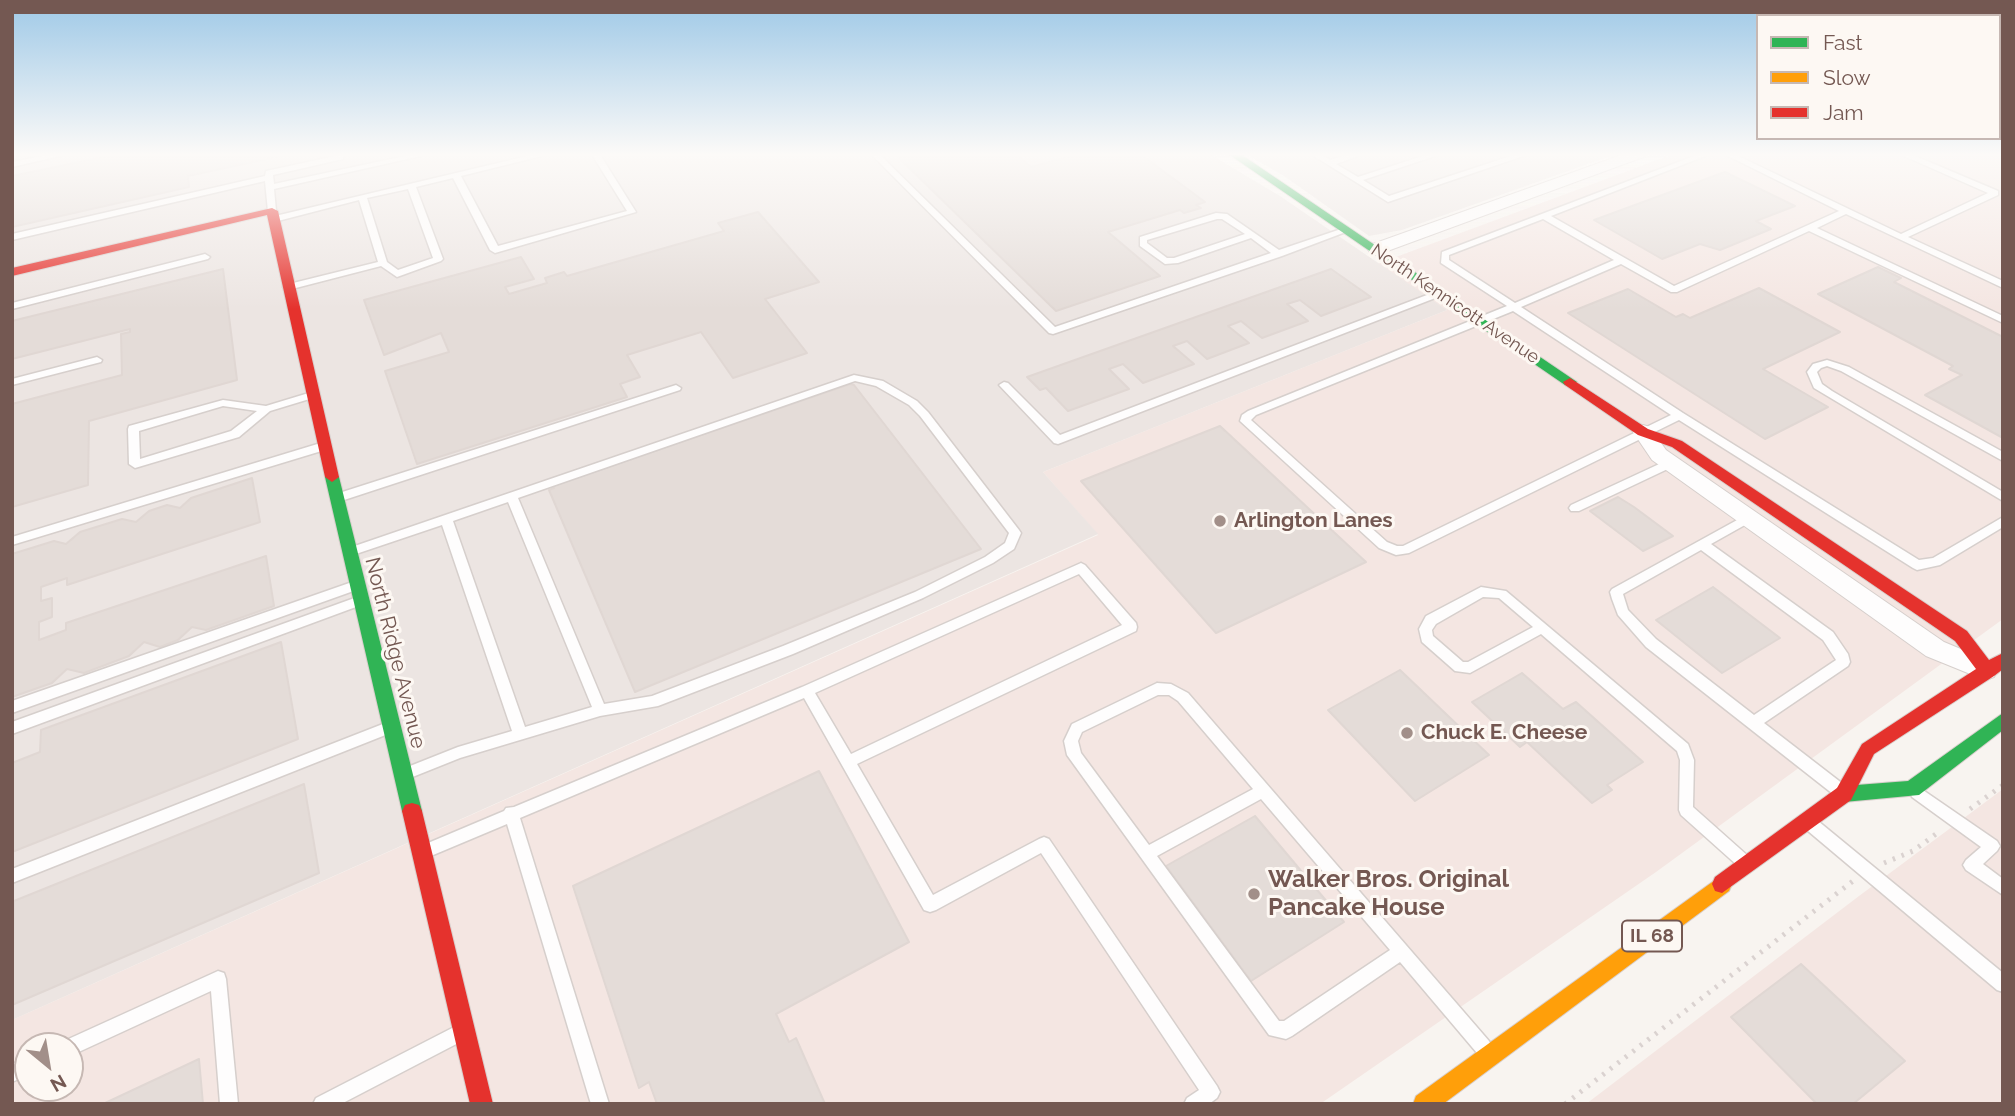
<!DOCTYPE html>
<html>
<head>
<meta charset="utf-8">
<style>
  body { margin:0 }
  #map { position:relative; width:2015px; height:1116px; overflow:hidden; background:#f8f4f0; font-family:Raleway,sans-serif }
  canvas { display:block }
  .frame { position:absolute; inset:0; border:14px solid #745852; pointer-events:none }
  .legend { position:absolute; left:1756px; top:14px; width:245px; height:126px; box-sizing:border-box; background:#fdf8f3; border:2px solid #c6b8b3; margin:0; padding:9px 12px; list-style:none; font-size:21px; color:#745852 }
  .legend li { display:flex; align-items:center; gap:14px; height:35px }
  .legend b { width:35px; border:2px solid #c6b8b3 }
  .north { position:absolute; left:14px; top:1032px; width:70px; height:70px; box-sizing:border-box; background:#fdf8f3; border:2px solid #c6b8b3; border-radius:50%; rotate:150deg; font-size:19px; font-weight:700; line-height:28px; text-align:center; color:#745852 }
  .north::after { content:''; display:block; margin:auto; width:24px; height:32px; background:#a28f89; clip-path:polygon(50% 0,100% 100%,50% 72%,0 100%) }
</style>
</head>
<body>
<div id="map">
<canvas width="2015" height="1116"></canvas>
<div class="frame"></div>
<ul class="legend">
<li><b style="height:9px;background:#30b455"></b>Fast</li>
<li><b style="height:9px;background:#ff9f0a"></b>Slow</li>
<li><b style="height:9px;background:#e5322d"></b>Jam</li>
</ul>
<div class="north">N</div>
</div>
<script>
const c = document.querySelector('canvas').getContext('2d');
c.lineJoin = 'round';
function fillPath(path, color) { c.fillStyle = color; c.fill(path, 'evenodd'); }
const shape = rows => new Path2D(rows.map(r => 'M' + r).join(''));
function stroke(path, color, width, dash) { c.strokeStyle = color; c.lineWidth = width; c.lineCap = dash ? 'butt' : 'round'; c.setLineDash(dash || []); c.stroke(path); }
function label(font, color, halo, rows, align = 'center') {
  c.font = font + ' Raleway,sans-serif'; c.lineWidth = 6; c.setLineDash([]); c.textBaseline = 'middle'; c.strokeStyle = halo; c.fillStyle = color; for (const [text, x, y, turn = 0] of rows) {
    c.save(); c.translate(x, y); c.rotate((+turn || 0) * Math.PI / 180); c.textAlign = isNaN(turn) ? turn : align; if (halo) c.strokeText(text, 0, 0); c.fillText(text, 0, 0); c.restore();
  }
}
const commercial = shape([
  [1676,153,2003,153,2003,619,1656,872,1320,1104,12,1104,12,1020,1098,535,1043,472,1447,310,1377,264],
  [28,1046,70,1046,70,1088,28,1088],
  [2003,789,2003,1104,1586,1104,1859,896]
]);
const industrial = shape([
  [12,153,1208,153,1280,196,1447,310,1043,472,1098,534,12,1020],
  [1244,153,1619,153,1402,230,1369,236,1284,176]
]);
const building = shape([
  [123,153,295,153,188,176,189,187,12,227,12,176,123,153],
  [914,153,1014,153,1031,167,1082,153,1139,153,1205,202,1196,205,1201,208,1184,213,1180,210,1108,232,1160,276,1056,311,898,157,914,153],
  [1725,172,1795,206,1756,221,1771,229,1720,250,1700,244,1662,259,1594,220,1725,172],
  [758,212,819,282,765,299,807,353,733,378,701,332,627,355,640,377,620,384,627,397,417,464,385,371,449,352,441,333,384,355,364,300,521,257,534,279,505,287,509,294,547,283,545,278,564,272,567,276,724,231,718,223,758,212],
  [1878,267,1901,278,1894,282,2003,337,2003,438,1925,395,1962,375,1949,369,1953,366,1818,294,1878,267],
  [223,269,237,380,89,421,88,485,12,507,12,404,122,375,121,334,130,332,130,329,12,359,12,321,223,269],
  [1331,269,1371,297,1321,316,1300,300,1287,304,1308,321,1262,338,1241,321,1228,326,1249,343,1207,359,1187,341,1173,346,1194,364,1143,383,1123,364,1109,369,1129,389,1068,411,1046,388,1040,390,1027,377,1331,269],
  [1759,288,1840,332,1763,369,1828,407,1765,439,1568,313,1628,289,1676,317,1683,314,1690,318,1759,288],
  [850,384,854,385,981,549,635,692,549,490,554,488,553,486,850,384],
  [1220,426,1366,562,1216,633,1081,481,1220,426],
  [252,478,260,522,67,585,67,578,41,587,41,601,52,598,52,617,39,622,39,640,66,630,66,623,266,556,274,606,206,630,192,627,178,640,160,647,144,642,129,656,84,673,67,669,52,683,12,697,12,554,54,541,66,544,80,532,122,519,136,522,149,511,167,505,180,508,191,498,252,478],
  [1618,497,1634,507,1673,536,1643,551,1590,511,1618,497],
  [1713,587,1780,638,1722,673,1656,620,1713,587],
  [281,642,298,739,12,852,12,763,40,752,41,730,281,642],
  [1400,670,1489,755,1415,801,1328,710,1400,670],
  [1522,673,1563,709,1576,702,1643,762,1607,785,1612,790,1592,803,1527,742,1520,747,1472,702,1522,673],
  [819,771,909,942,776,1014,789,1042,796,1038,825,1104,657,1104,649,1082,639,1088,573,886,819,771],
  [304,784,319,873,12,1005,14,901,304,784],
  [1255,816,1344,922,1251,981,1166,866,1255,816],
  [1801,964,1905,1061,1853,1104,1817,1104,1731,1017,1801,964],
  [199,1059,203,1104,103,1104,199,1059]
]);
const path = shape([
  [1970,809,2003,785],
  [1884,863,1913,851,1940,831],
  [1565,1104,1853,881]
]);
const lane = shape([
  [58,153,73,153,12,167,12,162,58,153],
  [419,153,434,153,274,189,276,211,272,214,268,211,265,181,12,240,12,234,265,176,266,171,340,155,343,155,343,159,273,175,274,184,419,153],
  [540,153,554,153,461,176,498,246,627,211,591,153,599,153,636,212,495,253,490,250,453,178,416,187,443,259,441,261,397,277,381,266,288,290,283,287,285,285,378,262,359,200,274,222,270,219,271,217,540,153],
  [408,189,433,258,398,270,387,262,367,198,408,189],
  [870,153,878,153,1055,327,1271,253,1251,238,1178,263,1165,264,1140,246,1140,237,1216,213,1227,214,1279,250,1344,228,1351,230,1282,256,1053,334,1049,333,870,153],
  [1217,219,1222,219,1245,234,1174,258,1167,258,1147,243,1147,240,1217,219],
  [1309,153,1318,153,1330,160,1354,153,1366,153,1336,164,1358,177,1432,153,1444,153,1363,180,1389,196,1520,153,1532,153,1388,202,1309,153],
  [1702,153,1713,153,1551,216,1674,286,1839,211,1722,153,1732,153,1901,234,1988,193,1897,153,1908,153,1998,191,1998,195,1908,237,2003,281,2003,288,1846,214,1817,228,2003,316,2003,323,1809,231,1677,292,1671,292,1621,264,1521,307,1683,413,1919,560,1933,558,2003,517,2003,527,1940,565,1917,570,1913,568,1679,420,1409,553,1396,555,1379,548,1240,421,1242,415,1248,411,1507,306,1441,263,1442,252,1702,153],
  [1543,219,1614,260,1515,303,1449,260,1449,255,1543,219],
  [1513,311,1671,415,1403,546,1397,546,1387,542,1251,420,1256,415,1513,311],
  [205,254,210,257,208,259,12,309,12,303,205,254],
  [1440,290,1445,293,1443,295,1058,444,1054,443,999,385,1004,382,1008,383,1060,435,1440,290],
  [97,357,102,360,101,362,12,385,12,379,97,357],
  [1827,360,1849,367,2003,452,2003,461,1841,371,1827,366,1821,368,1817,372,1822,384,1832,391,2003,492,2003,501,1814,388,1807,372,1813,364,1827,360],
  [854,375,883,381,917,401,928,412,1019,530,1021,533,1014,549,993,563,923,598,793,654,658,706,600,716,460,758,405,780,400,778,398,774,400,770,458,747,512,731,442,525,350,556,346,555,344,552,346,549,854,375],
  [855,381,876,386,909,405,920,416,1009,533,1005,543,985,557,915,592,783,646,652,696,604,704,518,498,855,381],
  [508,502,592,707,525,727,453,521,508,502],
  [676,385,681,388,680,390,341,501,337,502,331,498,333,495,676,385],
  [312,392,317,395,316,397,270,411,239,437,135,468,129,464,128,429,129,426,223,400,266,406,312,392],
  [223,406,257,411,231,431,140,459,139,431,223,406],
  [324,442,330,446,328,449,12,545,12,537,324,442],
  [1670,459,1674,460,1676,463,1674,466,1579,511,1571,511,1569,508,1571,505,1670,459],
  [1748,514,1754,518,1752,521,1711,544,1833,632,1848,654,1850,662,1848,666,1764,723,1843,784,1845,789,1843,794,1838,795,1833,794,1646,647,1618,615,1612,599,1610,592,1612,589,1748,514],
  [1701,550,1823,640,1836,660,1754,715,1656,639,1628,610,1623,594,1701,550],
  [1081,563,1085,565,1136,623,1137,627,1136,631,857,764,933,895,1039,839,1044,837,1049,839,1217,1086,1220,1092,1217,1098,1209,1104,1184,1104,1187,1098,1199,1090,1041,853,936,910,930,912,924,910,804,698,520,818,609,1104,591,1104,507,824,426,858,421,856,418,851,421,846,504,811,506,808,514,807,802,687,1081,563],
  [1079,574,1122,625,851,754,815,693,1079,574],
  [355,581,359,583,361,586,359,589,12,713,12,701,355,581],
  [1481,587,1506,591,1688,744,1694,760,1693,807,1748,856,1751,861,1748,866,1743,868,1738,866,1681,815,1679,810,1680,760,1677,751,1541,634,1470,673,1455,671,1422,642,1419,629,1426,616,1481,587],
  [1483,597,1499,598,1533,627,1468,662,1463,662,1433,636,1432,630,1436,624,1483,597],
  [360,596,364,598,366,601,364,604,12,734,12,722,360,596],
  [1157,683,1171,684,1188,693,1489,1041,1492,1047,1489,1053,1483,1056,1477,1053,1400,962,1292,1036,1286,1039,1269,1035,1067,755,1064,741,1072,724,1157,683],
  [1158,695,1169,695,1178,701,1253,789,1149,845,1081,753,1078,741,1082,732,1158,695],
  [1261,799,1390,950,1284,1021,1279,1021,1157,856,1261,799],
  [388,722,393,724,395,728,393,732,12,883,12,869,388,722],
  [1917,786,1997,841,2000,846,1997,851,1983,864,2003,879,2003,895,1966,870,1963,865,1966,860,1981,847,1912,797,1910,792,1912,787,1917,786],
  [1813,819,1818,821,2003,973,2003,992,1997,990,1808,831,1805,826,1808,821,1813,819],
  [218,971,224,973,226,979,238,1104,220,1104,211,991,70,1056,70,1046,62,1046,64,1041,218,971],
  [458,1025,464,1028,467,1034,464,1040,341,1104,313,1104,316,1098,458,1025],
  [28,1057,28,1075,12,1082,12,1064,28,1057]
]);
const street = shape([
  [1627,153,1648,153,1646,156,1382,253,1370,253,1368,249,1370,245,1627,153],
  [1643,425,1650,427,1666,450,1944,642,1994,663,1997,670,1994,677,1985,680,1926,656,1652,460,1633,432,1636,427,1643,425]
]);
const fast = shape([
  [1227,153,1239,153,1577,382,1570,386,1565,385,1227,153],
  [332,472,339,477,422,811,419,817,412,819,405,817,402,811,325,477,332,472],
  [2003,713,2003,730,1919,795,1844,802,1837,800,1835,794,1837,788,1844,786,1908,781,2003,713]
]);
const slow = shape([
  [1722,875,1729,877,1732,884,1729,891,1443,1104,1413,1104,1416,1096,1722,875]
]);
const jam = shape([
  [272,208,278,211,339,477,332,482,325,477,267,215,12,276,12,268,272,208],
  [1570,378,1648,429,1682,441,1967,631,1989,660,2003,653,2003,669,1994,676,1874,754,1851,800,1722,893,1715,891,1712,884,1715,877,1837,788,1862,744,1976,669,1955,641,1672,447,1638,435,1565,385,1563,382,1570,378],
  [412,803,419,805,422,811,493,1104,470,1104,402,811,405,805,412,803]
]);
const markers = [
  [1220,521,7,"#a28f89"],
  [1407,733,7,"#a28f89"],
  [1254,894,7,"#a28f89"]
];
const farStreetnames = [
  ["North Kennicott Avenue",1455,304,34]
];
const shields = [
  [1652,936,60]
];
const shieldNames = [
  ["IL 68",1652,936]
];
const poiNames = [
  ["Arlington Lanes",1234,521],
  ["Chuck E. Cheese",1421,733]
];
const streetNames = [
  ["North Ridge Avenue",395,653,76]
];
const nearPoinames = [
  ["Walker Bros. Original",1268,880],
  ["Pancake House",1268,908]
];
fillPath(commercial, '#f4e6e2');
fillPath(industrial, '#ece5e2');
fillPath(building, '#e4dcd8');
stroke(building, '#e0d7d3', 2);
stroke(lane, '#d6cfcc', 3);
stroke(street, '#d6cfcc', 2);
stroke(fast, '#d8cfcc', 2);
stroke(slow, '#d8cfcc', 2);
stroke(jam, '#d8cfcc', 2);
stroke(path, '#dad2d0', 5, [2.5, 7]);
fillPath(lane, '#fefdfd');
fillPath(street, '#fefdfd');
fillPath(fast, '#30b455');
fillPath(slow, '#ff9f0a');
fillPath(jam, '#e5322d');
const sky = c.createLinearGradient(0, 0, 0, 309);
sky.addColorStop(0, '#9fc9e7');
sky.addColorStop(0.5, '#fcfaf8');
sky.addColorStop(1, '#fcfaf800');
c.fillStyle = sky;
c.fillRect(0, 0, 2015, 309);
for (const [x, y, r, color] of markers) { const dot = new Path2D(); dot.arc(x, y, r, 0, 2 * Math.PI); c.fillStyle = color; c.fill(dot); stroke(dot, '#fdf8f3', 2.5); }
label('18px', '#745852', '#fdf8f3', farStreetnames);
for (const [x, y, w] of shields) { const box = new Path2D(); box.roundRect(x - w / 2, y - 15.5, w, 31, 5); c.fillStyle = '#fdf8f3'; c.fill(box); stroke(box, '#745852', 2); }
label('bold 19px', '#745852', null, shieldNames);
label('bold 21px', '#745852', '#fdf8f3', poiNames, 'left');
label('21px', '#745852', '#fdf8f3', streetNames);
label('bold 24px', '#745852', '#fdf8f3', nearPoinames, 'left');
</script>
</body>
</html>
